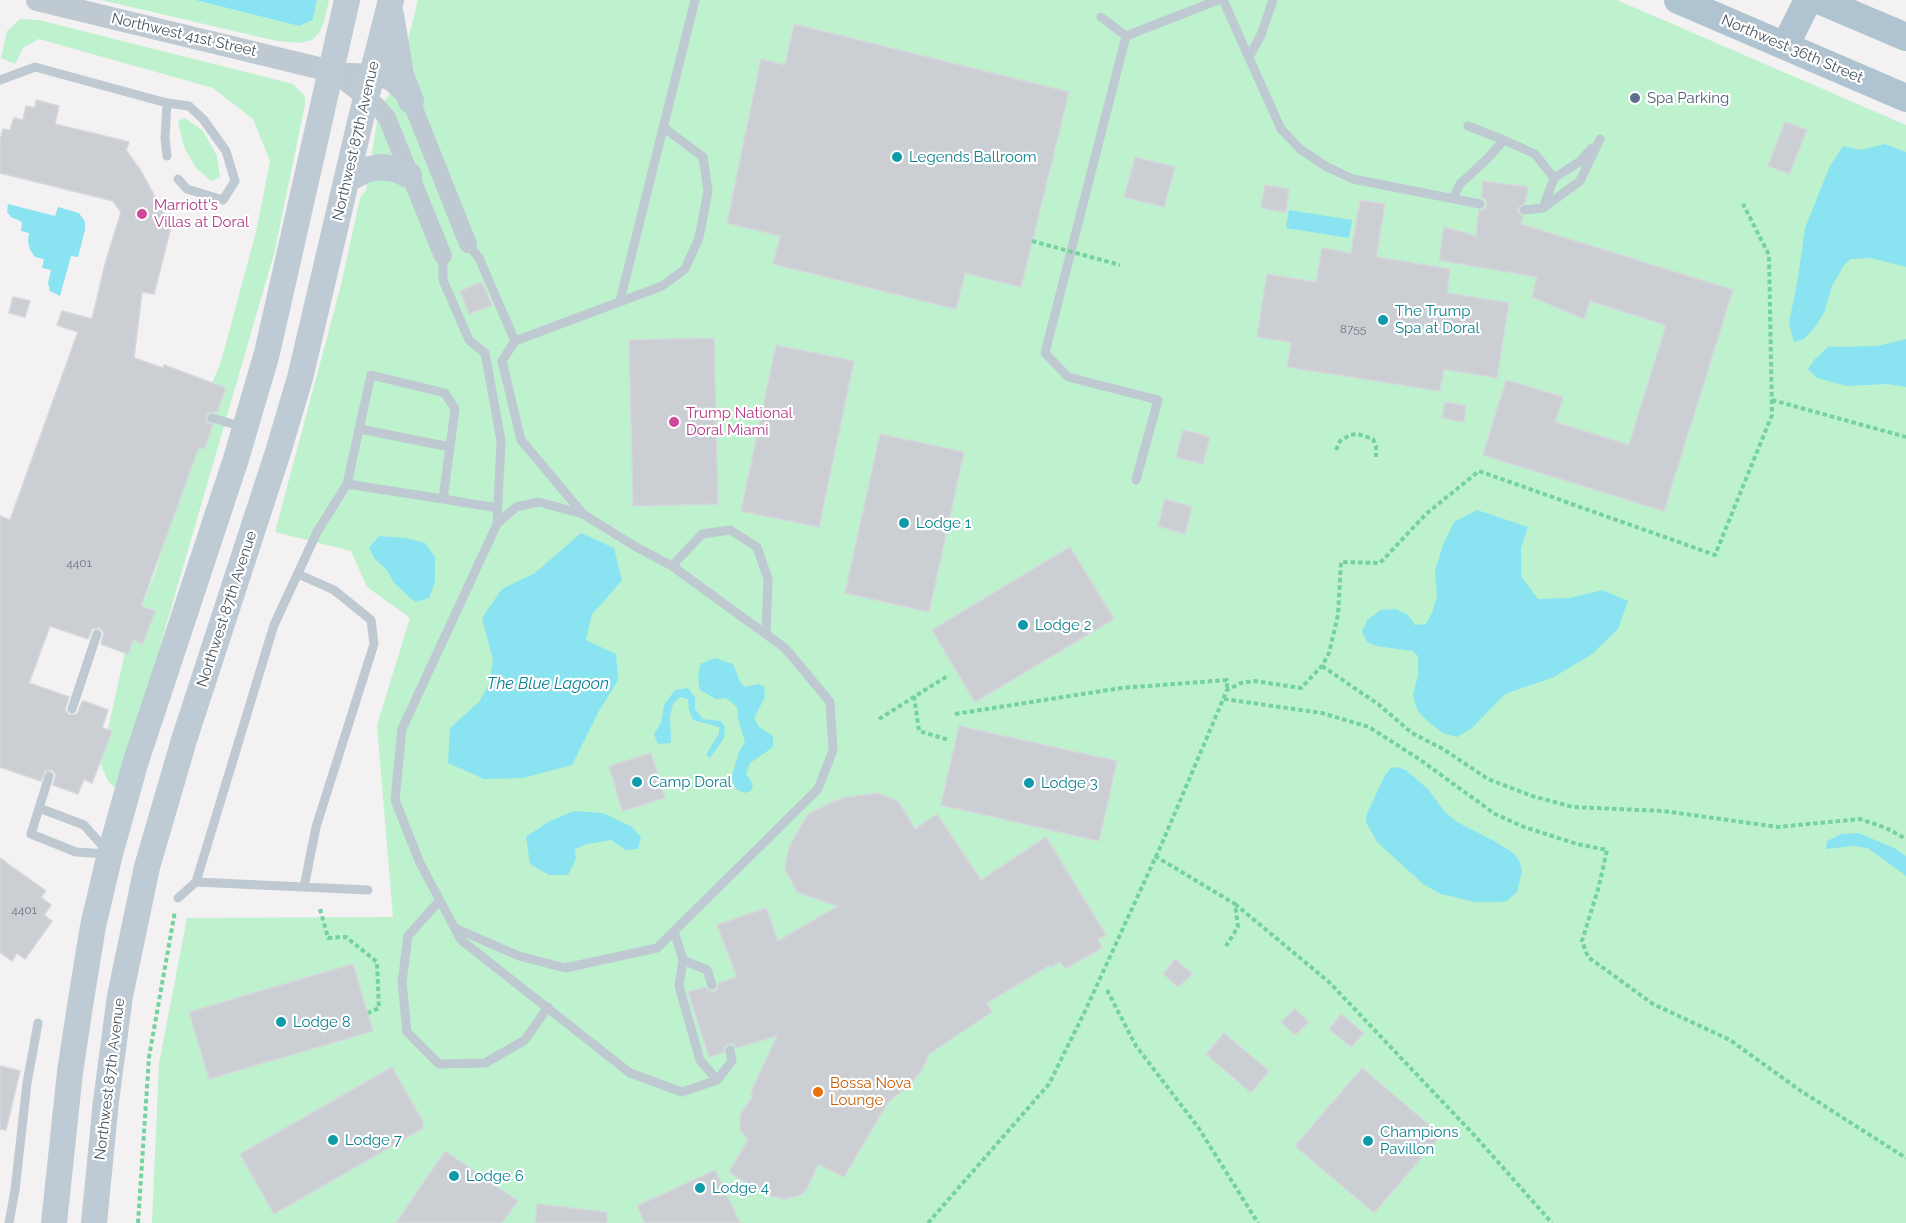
<!DOCTYPE html>
<html>
<head>
<meta charset="utf-8">
<style>
  body { margin:0 }
  canvas { display:block; background:#f3f1f1 }
</style>
</head>
<body>
<canvas width="1906" height="1223"></canvas>
<script>
const c = document.querySelector('canvas').getContext('2d');
c.lineJoin = 'round';
function fillPath(path, color) { c.fillStyle = color; c.fill(path, 'evenodd'); }
const shape = rows => new Path2D(rows.map(r => 'M' + r).join(''));
function stroke(path, color, width, dash) { c.strokeStyle = color; c.lineWidth = width; c.lineCap = dash ? 'butt' : 'round'; c.setLineDash(dash || []); c.stroke(path); }
function label(font, color, halo, rows, align = 'center') {
  c.font = font + ' Raleway,sans-serif'; c.lineWidth = 4.5; c.setLineDash([]); c.textBaseline = 'middle'; c.strokeStyle = halo; c.fillStyle = color; for (const [text, x, y, turn = 0] of rows) {
    c.save(); c.translate(x, y); c.rotate((+turn || 0) * Math.PI / 180); c.textAlign = isNaN(turn) ? turn : align; if (halo) c.strokeText(text, 0, 0); c.fillText(text, 0, 0); c.restore();
  }
}
const green = shape([
  [101,0,195,0,299,26,313,20,317,0,329,0,324,22,319,33,312,40,300,43,277,41],
  [418,0,1617,0,1906,125,1906,1223,152,1223,159,1063,187,918,393,917,377,725,410,618,367,587,351,551,275,532,341,285,360,198,366,190,377,122,385,100,391,93,408,40],
  [20,19,39,20,293,84,305,96,305,105,274,254,118,791,108,781,98,758,106,738,128,639,158,565,179,454,220,365,256,232,270,161,253,119,213,88,39,39,23,48,15,64,1,58,7,31],
  [185,118,203,131,217,156,220,177,211,181,196,168,184,147,178,121]
]);
const water = shape([
  [195,0,317,0,313,20,299,26],
  [1885,144,1906,152,1906,267,1871,258,1851,259,1844,265,1832,286,1824,313,1815,327,1804,339,1794,342,1789,323,1798,278,1805,228,1829,168,1843,146,1861,150],
  [8,204,55,216,58,207,79,213,85,222,85,230,78,257,71,256,60,296,50,291,48,283,51,270,42,268,44,259,35,257,30,250,28,241,29,233,21,231,22,222,11,217,7,212],
  [1289,210,1352,220,1349,238,1286,228],
  [1906,339,1906,387,1887,384,1847,386,1817,378,1808,369,1814,360,1828,347,1878,346],
  [1477,510,1528,527,1521,548,1521,576,1538,599,1570,598,1602,590,1628,601,1618,629,1592,654,1554,677,1505,694,1472,728,1457,737,1443,733,1431,724,1420,714,1416,707,1413,694,1418,676,1418,656,1412,651,1376,646,1367,642,1362,631,1368,619,1381,610,1396,609,1408,615,1415,625,1426,624,1432,613,1437,596,1435,571,1443,545,1454,522],
  [581,533,614,548,622,580,606,599,592,614,586,640,616,654,618,680,599,711,572,765,523,778,484,779,448,763,450,728,479,702,489,684,493,660,482,618,502,589,535,573],
  [379,536,406,538,425,543,435,557,435,581,429,598,415,602,394,583,387,570,375,559,369,548],
  [715,658,733,664,740,682,745,687,758,684,764,686,765,697,754,718,759,727,773,736,773,747,750,763,746,774,753,784,751,791,744,793,736,789,731,779,739,752,745,742,738,719,737,707,726,698,716,699,700,690,698,679,700,664],
  [688,688,695,697,695,709,703,719,721,721,725,727,724,738,710,758,706,755,719,733,719,727,693,720,689,710,688,699,680,697,673,704,670,716,671,743,658,744,654,734,661,723,664,705,675,690],
  [1398,767,1407,771,1428,789,1445,812,1457,822,1494,841,1512,852,1519,860,1522,871,1517,892,1507,901,1498,902,1475,902,1441,894,1423,884,1377,842,1366,822,1366,816,1385,775,1391,768],
  [574,811,603,813,632,827,641,837,638,849,626,850,611,840,587,844,575,849,576,859,568,875,549,875,530,864,526,837,548,822],
  [1859,833,1894,848,1906,856,1906,876,1868,848,1853,846,1826,849,1827,841,1841,834]
]);
const building = shape([
  [794,24,1069,92,1021,287,965,273,956,309,773,264,780,236,727,223,761,59,785,65,794,24],
  [36,100,59,106,55,124,129,142,126,150,141,171,166,217,173,219,154,294,142,292,134,358,163,368,164,365,226,388,217,412,210,412,206,416,207,422,213,425,204,449,199,447,141,606,155,611,143,644,133,640,128,654,101,644,104,633,100,628,92,629,88,639,50,626,29,683,69,697,65,710,69,715,77,714,82,702,84,701,108,710,102,728,112,731,92,783,84,779,78,794,53,785,56,775,52,770,45,771,41,781,38,780,0,767,0,516,10,520,78,332,57,325,62,311,92,319,105,264,121,212,113,201,0,173,0,140,3,129,10,130,14,118,23,120,26,106,35,108,36,100],
  [1785,122,1807,130,1789,174,1768,166,1785,122],
  [1135,157,1175,167,1164,207,1124,197,1135,157],
  [1483,181,1528,187,1525,203,1518,208,1518,213,1523,216,1521,224,1733,290,1664,511,1483,455,1506,380,1563,397,1555,422,1629,445,1666,325,1590,301,1584,319,1532,297,1537,277,1439,260,1444,227,1476,236,1479,211,1485,209,1487,205,1485,199,1481,197,1483,181],
  [1265,185,1289,189,1286,212,1261,208,1265,185],
  [1360,200,1385,204,1376,257,1450,269,1447,293,1509,303,1497,378,1444,369,1440,391,1287,367,1291,342,1257,337,1267,274,1316,282,1322,248,1351,253,1360,200],
  [482,282,492,305,469,314,460,291,482,282],
  [13,297,30,301,25,317,9,313,13,297],
  [714,338,718,504,633,506,629,340,714,338],
  [776,345,854,361,819,527,741,511,776,345],
  [1445,402,1466,406,1464,422,1442,418,1445,402],
  [1183,430,1210,437,1203,464,1176,457,1183,430],
  [880,434,964,452,929,612,845,593,880,434],
  [1165,499,1192,507,1185,534,1158,526,1165,499],
  [1070,547,1114,619,975,702,932,630,1070,547],
  [959,726,1117,761,1099,841,941,805,959,726],
  [651,753,665,798,622,811,609,766,651,753],
  [877,793,899,802,915,829,937,814,981,880,1046,837,1106,935,1098,939,1102,948,1065,969,1060,962,1051,967,1050,965,987,1003,992,1012,929,1054,922,1070,910,1085,888,1102,844,1177,818,1164,807,1189,801,1195,784,1199,766,1195,729,1172,748,1140,740,1129,740,1115,753,1096,750,1094,777,1036,736,1048,733,1044,728,1044,724,1047,724,1052,709,1057,688,992,705,987,708,990,714,992,717,989,718,983,737,977,717,925,766,908,778,941,838,906,797,892,785,869,789,847,808,814,842,798,877,793],
  [0,858,46,891,41,897,51,905,44,915,52,921,25,959,17,953,12,961,0,952,0,858],
  [1175,959,1193,974,1178,987,1163,974,1175,959],
  [353,964,373,1031,209,1079,189,1012,353,964],
  [1295,1009,1309,1022,1295,1035,1281,1022,1295,1009],
  [1341,1014,1364,1033,1351,1047,1329,1029,1341,1014],
  [1224,1033,1269,1071,1251,1093,1206,1054,1224,1033],
  [0,1066,20,1071,6,1130,0,1129,0,1066],
  [392,1067,423,1122,423,1128,274,1214,240,1154,392,1067],
  [1362,1068,1441,1135,1374,1213,1295,1146,1362,1068],
  [445,1151,518,1201,502,1223,396,1223,445,1151],
  [715,1170,740,1223,645,1223,637,1206,715,1170],
  [537,1204,607,1212,607,1223,535,1223,537,1204]
]);
const path = shape([
  [1772,400,1906,437],
  [1336,450,1340,441,1350,435,1358,434,1373,439,1376,446,1376,457],
  [1322,666,1378,704,1412,733,1443,749,1488,779,1532,796,1573,807,1663,811,1778,827,1860,819,1886,828,1906,839],
  [914,696,919,731,949,740],
  [1224,699,1322,713,1369,727,1419,759,1495,814,1524,827,1577,844,1607,850,1599,886,1582,941,1588,957,1653,1004,1730,1040,1801,1091,1906,1158],
  [955,714,1121,688,1227,680,1227,690],
  [879,719,949,675],
  [1155,856,1235,904,1238,927,1226,946],
  [1235,904,1329,982,1475,1136,1552,1223],
  [320,909,328,938,346,937,377,962,379,1008,368,1013],
  [1107,990,1136,1046,1198,1127,1258,1223],
  [138,1223,149,1057,175,911],
  [928,1223,1049,1084,1086,1009,1163,841,1227,690,1241,683,1255,681,1301,688,1322,666,1329,653,1338,615,1341,562,1380,563,1426,514,1479,471,1715,555,1772,415,1769,255,1743,204]
]);
const service = shape([
  [1223,0,1281,129,1300,149,1327,167,1353,179,1480,204],
  [1101,17,1126,36,1045,353,1068,377,1158,400,1136,480],
  [1126,36,1218,0],
  [1249,57,1261,35,1273,0],
  [0,80,35,67,167,103,165,138,167,156],
  [167,103,189,106,203,119,226,151,235,181,223,200,187,189,178,179],
  [1468,126,1504,140],
  [1554,178,1579,162,1592,148],
  [1453,198,1460,184,1488,158,1504,140,1535,154,1554,178,1543,208],
  [1524,210,1543,208,1580,181,1600,139],
  [468,244,479,258,515,341,502,361,521,440,583,514],
  [443,256,443,280,469,340,485,353,501,441,497,524,402,729,395,800,420,863,461,940,630,1073,682,1092,717,1080,700,1060,679,986,683,960,674,931],
  [620,301,695,0],
  [515,341,662,286,685,269,699,238,708,191,703,157,663,127],
  [212,418,243,427],
  [360,429,450,447],
  [347,484,317,532,274,625,196,882,368,890],
  [443,499,347,484,371,375,445,393,455,409,443,499,498,508],
  [672,566,702,534,730,530,757,547,768,579,766,634],
  [298,574,334,590,371,620,374,644,316,827,304,887],
  [72,709,97,634],
  [49,776,31,834,76,852,108,854],
  [39,808,84,825,108,852],
  [178,898,196,882],
  [440,900,408,936,402,982,407,1032,439,1064,485,1063,525,1040,548,1007],
  [455,928,519,956,565,968,657,948,818,789,833,750,830,702,785,648,672,566,636,547,583,514,539,502,516,507,497,524],
  [683,960,707,970,712,985],
  [717,1080,732,1061,730,1050],
  [9,1223,15,1190,27,1083,38,1023]
]);
const minor = shape([
  [331,71,372,73,392,83,411,101,468,244],
  [331,71,378,107,387,118,443,256]
]);
const tertiary = shape([
  [37,0,331,71]
]);
const secondary = shape([
  [391,14,401,75,411,101],
  [347,180,365,170,380,167,395,169,409,175],
  [54,1223,70,1072,80,1006,93,926,110,854,135,764,236,459,267,353,347,0],
  [94,1223,106,1101,120,996,147,867,184,740,278,452,300,378,361,118,391,0]
]);
const primary = shape([
  [1678,0,1906,98],
  [1819,0,1906,37],
  [1785,46,1808,0]
]);
const pathBridge = shape([
  [1032,241,1120,265]
]);
const markers = [
  [1635,98,6,"#5c6f8a"],
  [897,157,6,"#0f9aa8"],
  [142,214,6,"#d1479c"],
  [1383,320,6,"#0f9aa8"],
  [674,422,6,"#d1479c"],
  [904,523,6,"#0f9aa8"],
  [1023,625,6,"#0f9aa8"],
  [637,782,6,"#0f9aa8"],
  [1029,783,6,"#0f9aa8"],
  [281,1022,6,"#0f9aa8"],
  [818,1092,6,"#e8710a"],
  [333,1140,6,"#0f9aa8"],
  [1368,1141,6,"#0f9aa8"],
  [454,1176,6,"#0f9aa8"],
  [700,1188,6,"#0f9aa8"]
];
const numberNames = [
  ["8755",1353,329],
  ["4401",79,563],
  ["4401",24,910]
];
const streetNames = [
  ["Northwest 41st Street",184,35,13],
  ["Northwest 36th Street",1792,49,23],
  ["Northwest 87th Avenue",356,141,-77],
  ["Northwest 87th Avenue",227,609,-72],
  ["Northwest 87th Avenue",110,1079,-83]
];
const serviceNames = [
  ["Spa Parking",1647,98]
];
const cultureNames = [
  ["Legends Ballroom",909,157],
  ["The Trump",1395,311],
  ["Spa at Doral",1395,328],
  ["Lodge 1",916,523],
  ["Lodge 2",1035,625],
  ["Camp Doral",649,782],
  ["Lodge 3",1041,783],
  ["Lodge 8",293,1022],
  ["Champions",1380,1132],
  ["Pavillon",1380,1149],
  ["Lodge 7",345,1140],
  ["Lodge 6",466,1176],
  ["Lodge 4",712,1188]
];
const hotelNames = [
  ["Marriott's",154,205],
  ["Villas at Doral",154,222],
  ["Trump National",686,413],
  ["Doral Miami",686,430]
];
const foodNames = [
  ["Bossa Nova",830,1083],
  ["Lounge",830,1100]
];
const waterNames = [
  ["The Blue Lagoon",548,684]
];
fillPath(green, '#bef2ce');
fillPath(water, '#89e3f1');
fillPath(building, '#cbced3');
stroke(building, '#d5d7dc', 1.5);
stroke(path, '#74d29d', 4, [4.5, 3]);
stroke(service, '#bec9d1', 9);
stroke(minor, '#bec9d1', 18);
stroke(tertiary, '#bec9d1', 22);
stroke(secondary, '#becbd5', 26);
stroke(primary, '#afc3d1', 28);
stroke(pathBridge, '#74d29d', 4, [4.5, 3]);
for (const [x, y, r, color] of markers) { const dot = new Path2D(); dot.arc(x, y, r, 0, 2 * Math.PI); c.fillStyle = color; c.fill(dot); stroke(dot, '#fff', 2); }
label('12px', '#69747d', null, numberNames);
label('15px', '#485660', '#fff', streetNames);
label('15px', '#4e5e75', '#fff', serviceNames, 'left');
label('15px', '#0d838f', '#fff', cultureNames, 'left');
label('15px', '#b23c85', '#fff', hotelNames, 'left');
label('15px', '#c56008', '#fff', foodNames, 'left');
label('italic 16px', '#078194', '#fff', waterNames);
</script>
</body>
</html>
